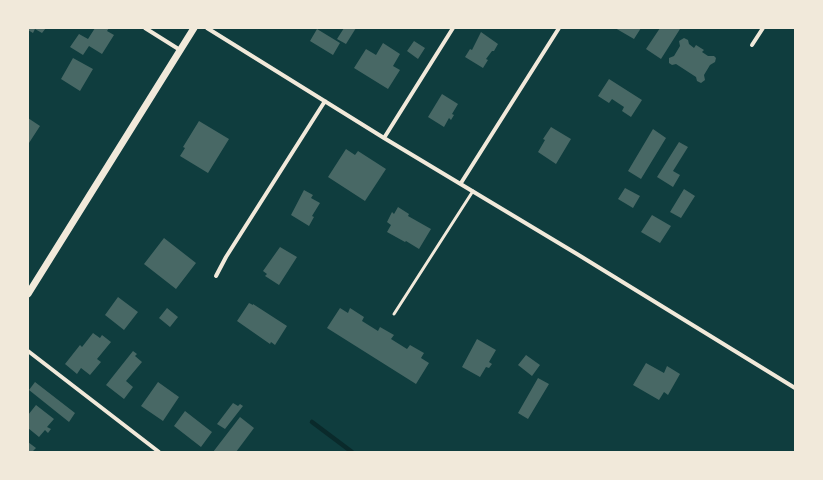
<!DOCTYPE html>
<html>
<head>
<meta charset="utf-8">
<style>
  body { margin:0 }
  #map { position:relative; width:823px; height:480px; overflow:hidden; background:#0f3d3e; font-family:"PT Sans Narrow",sans-serif }
  canvas { display:block }
  .frame { position:absolute; inset:0; border:29px solid #f1e9da; pointer-events:none }
</style>
</head>
<body>
<div id="map">
<canvas width="823" height="480"></canvas>
<div class="frame"></div>
</div>
<script>
const c = document.querySelector('canvas').getContext('2d');
c.lineJoin = 'round';
const shape = rows => new Path2D(rows.map(r => 'M' + r).join(''));
function stroke(path, color, width, dash) { c.strokeStyle = color; c.lineWidth = width; c.lineCap = dash ? 'butt' : 'round'; c.setLineDash(dash || []); c.stroke(path); }
function fillPath(path, color) { c.fillStyle = color; c.fill(path, 'evenodd'); }
const stream = shape([
  [312,422,352,452]
]);
const building = shape([
  [28,28,46,28,42,33,35,29,33,33,28,30],
  [95,28,109,28,107,31,114,35,102,54,89,46,83,55,70,47,79,34,88,39],
  [344,28,356,28,346,44,337,39],
  [615,28,641,28,634,39],
  [660,28,678,28,680,29,661,59,646,49],
  [317,29,340,43,333,55,310,41],
  [481,32,498,44,494,51,492,51,486,59,488,60,483,68,465,57,470,49,472,50],
  [684,38,688,40,689,44,694,48,696,45,704,50,702,52,708,56,714,56,716,58,715,62,710,65,704,75,705,80,701,83,697,81,696,77,676,64,672,65,669,63,669,58,674,56,680,46,679,41],
  [414,41,425,48,418,59,407,51],
  [383,43,400,54,393,66,400,70,388,89,354,68,366,49,376,55],
  [73,58,93,69,80,91,61,79],
  [609,79,642,100,631,117,622,111,624,107,612,99,609,103,598,96],
  [442,94,458,104,452,114,454,115,451,120,449,118,444,127,428,117],
  [28,118,40,126,29,143,28,143],
  [199,121,229,139,208,173,180,156,185,148,183,147],
  [551,127,571,139,556,164,538,152,545,140,543,139],
  [653,129,666,138,641,179,628,171],
  [679,142,688,147,673,171,680,175,673,187,657,177],
  [346,149,355,155,358,151,386,169,365,201,328,177],
  [625,188,640,196,633,208,618,199],
  [684,189,695,196,681,218,670,212],
  [304,190,313,195,311,198,320,203,312,216,314,217,309,226,291,215],
  [398,207,409,214,408,216,431,229,419,249,406,241,405,242,387,232,391,225,387,222,392,212,394,214],
  [652,215,671,226,660,243,641,232],
  [164,238,196,263,176,289,144,264],
  [280,247,297,257,279,285,265,276,267,274,263,271],
  [118,297,138,312,124,330,105,315],
  [249,303,253,305,253,304,287,326,275,345,271,342,270,344,237,321],
  [167,308,178,317,170,327,159,318],
  [340,308,348,313,350,308,364,317,362,321,378,331,380,327,394,335,391,339,407,349,410,345,424,353,421,358,429,363,416,384,327,328],
  [93,333,100,338,102,335,111,342,97,359,101,362,90,375,81,368,77,374,65,364,80,345,82,347],
  [477,339,496,350,489,362,492,364,489,368,486,367,480,377,462,367],
  [133,351,137,354,135,356,142,362,126,381,133,387,124,399,106,385],
  [526,355,540,365,532,376,518,365],
  [646,363,664,373,667,366,680,374,668,395,664,392,659,400,633,385],
  [538,378,549,384,528,419,518,413],
  [35,382,75,413,69,422,29,390],
  [158,382,179,397,163,421,141,406],
  [233,403,238,406,240,404,243,406,225,429,217,424],
  [36,405,54,419,47,427,51,429,48,433,45,430,39,437,28,428,28,415],
  [185,411,212,432,201,447,174,426],
  [240,417,254,428,236,452,213,452],
  [28,442,36,448,32,452,28,452]
]);
const service = shape([
  [394,314,473,191]
]);
const minor = shape([
  [145,28,180,50],
  [207,28,384,138,577,254,795,388],
  [752,45,763,28],
  [384,138,453,28],
  [461,183,559,28],
  [216,276,226,257,325,101],
  [28,351,159,452]
]);
const tertiary = shape([
  [28,294,194,28]
]);
stroke(stream, '#0a2a2b', 4.5);
fillPath(building, '#486865');
stroke(service, '#f1e9da', 3);
stroke(minor, '#f1e9da', 4);
stroke(tertiary, '#f1e9da', 7);
</script>
</body>
</html>
